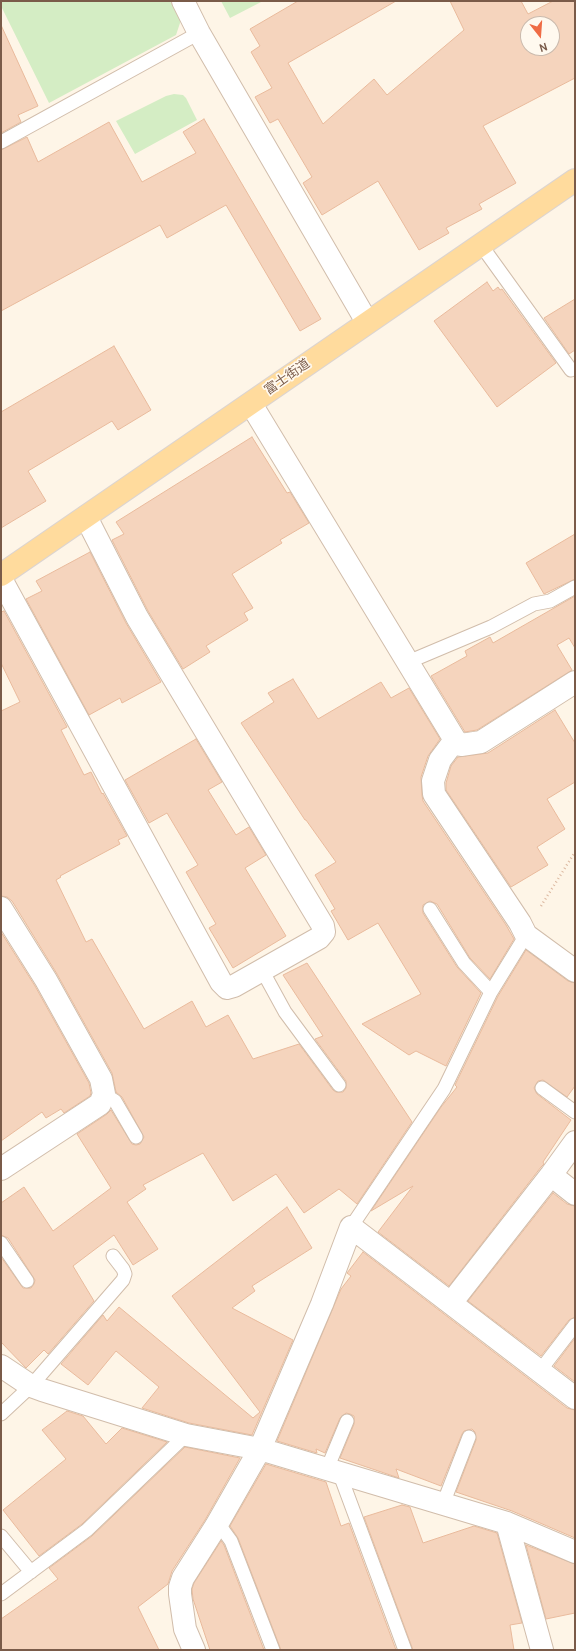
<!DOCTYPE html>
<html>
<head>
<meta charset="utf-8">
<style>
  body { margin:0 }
  #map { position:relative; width:576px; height:1651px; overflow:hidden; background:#fef5e7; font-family:Overpass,sans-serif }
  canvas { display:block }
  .frame { position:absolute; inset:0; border:2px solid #7a5b49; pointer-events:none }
  .north { position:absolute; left:520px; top:16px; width:40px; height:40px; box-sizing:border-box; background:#fff9ef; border:1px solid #cabaad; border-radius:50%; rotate:163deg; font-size:11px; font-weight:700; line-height:16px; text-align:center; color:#7a5b49 }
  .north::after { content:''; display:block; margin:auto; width:14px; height:18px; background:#ef6c45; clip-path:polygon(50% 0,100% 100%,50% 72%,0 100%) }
</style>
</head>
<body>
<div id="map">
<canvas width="576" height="1651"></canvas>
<div class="frame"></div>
<div class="north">N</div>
</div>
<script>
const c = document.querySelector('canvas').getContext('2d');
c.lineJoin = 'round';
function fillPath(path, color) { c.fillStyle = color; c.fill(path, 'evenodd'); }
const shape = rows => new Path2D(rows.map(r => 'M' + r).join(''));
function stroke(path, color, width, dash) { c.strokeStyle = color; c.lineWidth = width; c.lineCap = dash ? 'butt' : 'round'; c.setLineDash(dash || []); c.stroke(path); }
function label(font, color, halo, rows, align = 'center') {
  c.font = font + ' Overpass,"Noto Sans JP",sans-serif'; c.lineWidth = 3.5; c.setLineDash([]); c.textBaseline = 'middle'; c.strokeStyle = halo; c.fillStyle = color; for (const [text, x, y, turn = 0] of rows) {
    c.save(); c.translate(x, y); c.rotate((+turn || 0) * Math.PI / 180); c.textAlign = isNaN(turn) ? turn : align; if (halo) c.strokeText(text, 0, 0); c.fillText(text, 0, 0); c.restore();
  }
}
const green = shape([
  [1,1,170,1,181,20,176,35,49,103,1,6],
  [221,1,263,1,230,18],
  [174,94,183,95,186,98,197,120,135,154,116,121,166,96]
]);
const building = shape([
  [298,1,396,1,288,63,323,124,374,79,387,95,464,30,450,1,521,1,528,14,553,1,575,1,575,78,483,126,516,183,479,204,482,209,446,228,449,233,419,250,378,181,322,215,303,183,312,177,278,119,270,123,255,97,272,88,251,52,260,46,250,29,298,1],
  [528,24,552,24,552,48,528,48,528,24],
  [1,25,38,106,18,115,21,122,1,133,1,25],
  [204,119,321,319,300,331,226,205,167,238,160,225,1,311,1,150,27,137,38,162,109,122,142,182,196,153,183,132,204,119],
  [487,282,493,291,498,287,500,290,502,289,556,363,497,407,434,321,487,282],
  [575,299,575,350,569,354,544,318,575,299],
  [114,346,151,410,118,430,112,421,28,471,46,501,1,528,1,412,114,346],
  [252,437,287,493,290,492,309,523,280,540,282,543,232,574,253,608,244,613,248,620,206,646,210,652,183,669,148,611,112,540,124,534,116,522,252,437],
  [575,534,575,579,544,594,526,563,575,534],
  [90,552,126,623,161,682,122,703,120,698,89,715,26,599,42,591,36,581,90,552],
  [575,596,575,648,569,638,557,645,572,670,477,730,465,732,431,676,467,656,465,651,490,637,493,643,575,596],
  [4,611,67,727,61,730,84,775,91,772,102,794,103,793,127,836,118,840,120,844,60,876,61,877,56,880,86,942,92,939,144,1029,192,1001,206,1027,228,1015,253,1059,299,1044,333,1090,336,1092,343,1092,346,1088,346,1081,315,1039,323,1036,283,975,307,963,412,1122,357,1204,339,1189,304,1213,276,1174,233,1201,203,1153,143,1185,146,1189,127,1202,158,1249,133,1265,114,1235,73,1266,94,1301,48,1354,44,1350,26,1368,1,1342,1,1257,23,1288,31,1288,34,1284,35,1280,8,1238,1,1235,1,1203,24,1187,53,1231,111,1188,77,1134,107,1114,111,1110,132,1144,136,1145,140,1144,144,1137,122,1097,116,1092,112,1073,57,974,12,901,7,897,1,896,1,711,20,702,1,663,1,612,4,611],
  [293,679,318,719,381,682,391,698,409,688,440,739,428,756,421,777,422,795,423,801,506,925,514,939,490,979,470,958,437,904,430,901,423,905,423,913,457,967,481,993,446,1066,416,1051,409,1055,362,1024,421,994,378,923,348,940,331,911,335,909,315,875,336,862,306,820,305,820,241,723,274,702,268,693,293,679],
  [555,710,575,743,575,782,547,799,565,829,537,847,548,865,511,887,446,790,446,783,451,766,458,757,488,753,555,710],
  [196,739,222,782,208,790,236,835,249,827,266,855,245,868,286,936,233,968,209,928,216,924,186,872,198,865,167,813,149,823,125,780,196,739],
  [1,932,35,986,89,1083,91,1093,90,1096,64,1113,61,1109,46,1118,42,1112,1,1141,1,932],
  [526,950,568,981,575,983,575,1086,567,1097,543,1080,538,1081,534,1088,537,1094,571,1120,543,1162,544,1164,541,1167,449,1286,378,1232,413,1186,371,1211,441,1107,457,1087,455,1085,498,996,526,950],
  [553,1193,567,1204,575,1206,575,1317,569,1320,541,1356,468,1301,553,1193],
  [287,1207,312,1248,252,1286,255,1291,232,1308,293,1340,252,1435,189,1423,142,1408,159,1387,116,1351,88,1385,61,1364,103,1315,107,1321,119,1307,253,1418,260,1412,172,1296,287,1207],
  [363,1252,567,1408,575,1410,575,1538,512,1511,456,1492,476,1440,475,1432,472,1429,464,1431,462,1434,441,1486,396,1469,399,1478,340,1458,354,1424,354,1416,350,1414,346,1413,340,1418,325,1453,316,1449,317,1453,277,1441,341,1289,351,1276,347,1273,363,1252],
  [575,1338,575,1382,554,1366,575,1338],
  [67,1411,83,1416,106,1444,122,1428,167,1442,82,1524,39,1556,3,1510,66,1459,42,1430,67,1411],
  [185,1447,240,1458,205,1520,172,1571,168,1584,138,1607,159,1650,1,1650,1,1619,58,1579,49,1568,92,1536,185,1447],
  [266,1464,326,1482,341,1526,349,1523,396,1650,281,1650,238,1538,230,1526,266,1464],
  [402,1505,410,1507,423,1543,474,1526,497,1533,522,1623,510,1625,514,1650,413,1650,364,1517,402,1505],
  [221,1541,224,1545,264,1650,210,1650,193,1599,192,1589,194,1583,221,1541],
  [526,1545,575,1564,575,1613,546,1619,526,1545]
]);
const path = shape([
  [541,906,575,852]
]);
const lane = shape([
  [1,142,199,33],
  [481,245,571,370],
  [408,662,491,627,534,604,550,601,575,587],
  [430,909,464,963,491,992],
  [262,970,285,1012,339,1085],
  [542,1088,575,1112],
  [104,1094,115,1101,136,1137],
  [351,1227,444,1089,491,992,526,935],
  [1,1243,27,1281],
  [539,1372,575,1325],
  [1,1414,31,1386,123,1280,125,1274,123,1269,113,1256],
  [327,1469,347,1421],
  [339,1472,405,1650],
  [443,1504,469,1437],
  [216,1526,223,1530,231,1541,273,1650],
  [1,1536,31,1572],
  [1,1594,87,1530,186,1435]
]);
const street = shape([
  [183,1,199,33,367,322],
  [251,404,455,740,440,760,433,781,434,794,520,923,526,935,575,971],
  [1,579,221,982,227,988,234,986,319,938,324,932,323,926,137,617,86,517],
  [455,740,461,745,481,742,575,682],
  [1,908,46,980,101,1079,104,1094,100,1104,1,1169],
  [551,1175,575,1194],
  [451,1303,551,1175,575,1142],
  [1,1366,31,1386,42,1390,186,1435,260,1449,507,1523,575,1552],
  [507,1523,542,1650],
  [194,1650,185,1629,180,1594,180,1587,183,1578,216,1526,260,1449,322,1304,351,1227,575,1398]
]);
const primary = shape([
  [1,575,575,180]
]);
const streetNames = [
  ["富士街道",288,378,-35]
];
fillPath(green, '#d4edc4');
fillPath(building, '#f5d4bd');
stroke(building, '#e9ba9c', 1);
stroke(lane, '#d1bdab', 15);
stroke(street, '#d1bdab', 24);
stroke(primary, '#dcd4d0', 24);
stroke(path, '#dbb79f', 2.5, [1, 3]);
stroke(lane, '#fff', 13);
stroke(street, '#fff', 22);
stroke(primary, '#ffdb9d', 22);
label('13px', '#7a5b49', '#fff9ef', streetNames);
</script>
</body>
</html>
